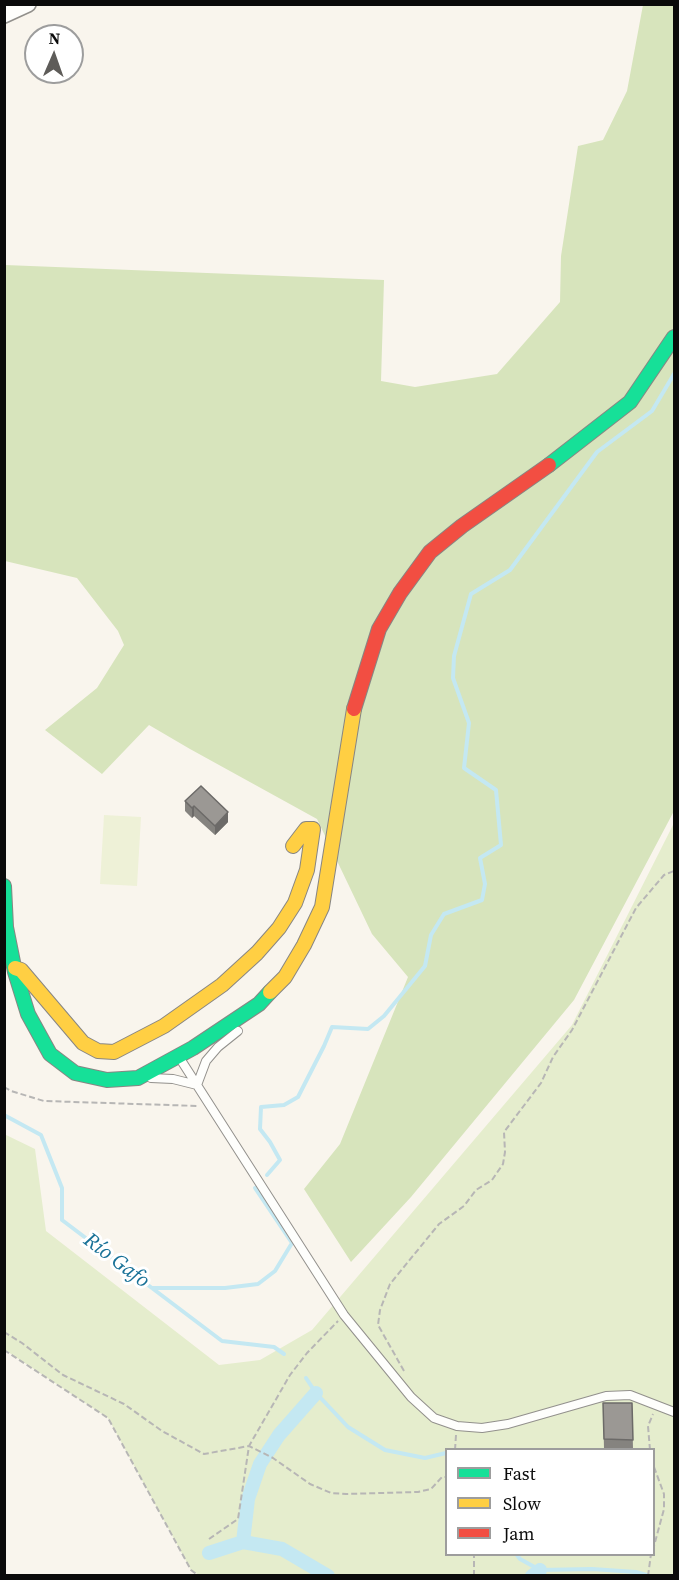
<!DOCTYPE html>
<html>
<head>
<meta charset="utf-8">
<style>
  body { margin:0 }
  #map { position:relative; width:679px; height:1580px; overflow:hidden; background:#f9f5ed; font-family:"Source Serif 4",serif }
  canvas { display:block }
  .frame { position:absolute; inset:0; border:6px solid #0a0a0a; pointer-events:none }
  .legend { position:absolute; left:445px; top:1448px; width:210px; height:108px; box-sizing:border-box; background:#fff; border:2px solid #9d9d9d; margin:0; padding:8px 10px; list-style:none; font-size:18px; color:#0a0a0a }
  .legend li { display:flex; align-items:center; gap:12px; height:30px }
  .legend b { width:30px; border:2px solid #9d9d9d }
  .north { position:absolute; left:24px; top:24px; width:60px; height:60px; box-sizing:border-box; background:#fff; border:2px solid #9d9d9d; border-radius:50%; rotate:2deg; font-size:16px; font-weight:700; line-height:24px; text-align:center; color:#0a0a0a }
  .north::after { content:''; display:block; margin:auto; width:21px; height:27px; background:#5e5c59; clip-path:polygon(50% 0,100% 100%,50% 72%,0 100%) }
</style>
</head>
<body>
<div id="map">
<canvas width="679" height="1580"></canvas>
<div class="frame"></div>
<ul class="legend">
<li><b style="height:8px;background:#16e098"></b>Fast</li>
<li><b style="height:8px;background:#ffcf43"></b>Slow</li>
<li><b style="height:8px;background:#f24e42"></b>Jam</li>
</ul>
<div class="north">N</div>
</div>
<script>
const c = document.querySelector('canvas').getContext('2d');
c.lineJoin = 'round';
function fillPath(path, color) { c.fillStyle = color; c.fill(path, 'evenodd'); }
const shape = rows => new Path2D(rows.map(r => 'M' + r).join(''));
function stroke(path, color, width, dash) { c.strokeStyle = color; c.lineWidth = width; c.lineCap = dash ? 'butt' : 'round'; c.setLineDash(dash || []); c.stroke(path); }
function label(font, color, halo, rows, align = 'center') {
  c.font = font + ' "Source Serif 4",serif'; c.lineWidth = 6; c.setLineDash([]); c.textBaseline = 'middle'; c.strokeStyle = halo; c.fillStyle = color; for (const [text, x, y, turn = 0] of rows) {
    c.save(); c.translate(x, y); c.rotate((+turn || 0) * Math.PI / 180); c.textAlign = isNaN(turn) ? turn : align; if (halo) c.strokeText(text, 0, 0); c.fillText(text, 0, 0); c.restore();
  }
}
const green = shape([
  [674,823,674,1575,199,1575,191,1570,108,1418,5,1350,4,1134,35,1149,46,1231,219,1365,260,1360,312,1330,572,1025],
  [446,1450,654,1450,654,1554,446,1554]
]);
const forest = shape([
  [643,5,674,5,674,811,574,1000,411,1197,351,1262,304,1189,340,1144,408,977,372,934,317,819,190,749,149,725,102,774,45,730,97,688,124,645,118,631,77,578,5,561,5,265,384,280,381,381,415,387,497,374,560,302,561,256,578,146,603,140,627,91]
]);
const pitch = shape([
  [104,815,141,817,137,886,100,884]
]);
const stream = shape([
  [4,1115,41,1135,62,1188,62,1220,222,1341,274,1347,284,1354],
  [267,1175,280,1160,270,1142,260,1129,261,1107,284,1105,298,1097,324,1046,332,1027,368,1029,384,1016,425,966,431,935,444,914,482,900,485,884,480,858,501,845,496,790,464,768,469,723,453,678,454,656,471,594,510,570,597,452,652,411,674,374],
  [152,1288,225,1288,258,1284,275,1271,292,1243,255,1188],
  [306,1378,316,1393,348,1427,385,1450,425,1458,446,1453],
  [516,1554,520,1559,540,1570,592,1569,636,1572,650,1576]
]);
const canal = shape([
  [243,1542,248,1499,260,1464,279,1435,316,1393],
  [209,1553,243,1542,282,1549,328,1576],
  [532,1576,540,1570]
]);
const path = shape([
  [4,1087,11,1091,44,1101,199,1106],
  [4,1332,22,1343,63,1375,124,1404,162,1431,204,1454,249,1446,273,1458,310,1484,331,1493,346,1494,418,1492,431,1489,442,1477,446,1477],
  [4,1350,108,1418,191,1570,199,1576],
  [404,1371,378,1325,380,1310,390,1284,439,1224,464,1206,476,1190,492,1180,503,1164,505,1152,504,1132,541,1083,553,1057,572,1030,636,908,664,875,674,871],
  [455,1450,456,1435],
  [650,1450,648,1426,653,1414],
  [654,1467,664,1494,664,1509,654,1546],
  [209,1539,238,1519,249,1446,290,1375,307,1353,338,1321],
  [474,1576,474,1554],
  [648,1576,651,1554]
]);
const lane = shape([
  [179,1057,344,1315,411,1397,434,1418,457,1426,482,1428,508,1424,606,1396,630,1395,674,1412],
  [151,1078,173,1079,197,1085,206,1061,218,1047,238,1031]
]);
const street = shape([
  [4,15,28,4]
]);
const fast = shape([
  [549,465,630,402,674,337],
  [4,886,6,927,15,972,28,1014,50,1054,75,1073,107,1080,138,1078,193,1048,259,1004,270,992]
]);
const slow = shape([
  [15,968,21,970,83,1043,98,1051,114,1052,164,1026,222,985,257,953,279,928,295,903,307,870,313,829,306,829,293,846],
  [270,992,285,977,304,945,322,907,354,709]
]);
const jam = shape([
  [354,709,379,629,400,593,430,552,462,526,549,465]
]);
const wall = shape([
  [185,801,228,822,215,835,194,816,192,818,185,811],
  [603,1403,632,1403,633,1449,604,1449]
]);
const shadedWall = shape([
  [194,806,194,816,192,818,192,808],
  [228,812,228,822,215,835,215,826]
]);
const building = shape([
  [201,786,228,812,215,826,194,806,192,808,185,801,201,786],
  [603,1403,632,1403,633,1440,604,1439,603,1403]
]);
const waterNames = [
  ["Río Gafo",116,1261,37]
];
fillPath(green, '#e5edcd');
fillPath(forest, '#d7e4bc');
fillPath(pitch, '#eef1d7');
stroke(stream, '#c4e8f2', 4);
stroke(canal, '#c4e8f2', 14);
stroke(lane, '#92908c', 10);
stroke(street, '#92908c', 18);
stroke(fast, '#888683', 16);
stroke(slow, '#888683', 16);
stroke(jam, '#888683', 16);
stroke(path, '#b7b6b5', 2, [6, 3]);
stroke(lane, '#fefefc', 8);
stroke(street, '#fefefc', 15);
stroke(fast, '#16e098', 14);
stroke(slow, '#ffcf43', 14);
stroke(jam, '#f24e42', 14);
fillPath(wall, '#85837f');
fillPath(shadedWall, '#6c6a68');
fillPath(building, '#9b9894');
stroke(building, '#6c6a68', 1.5);
label('italic 21px', '#187197', '#fff', waterNames);
</script>
</body>
</html>
